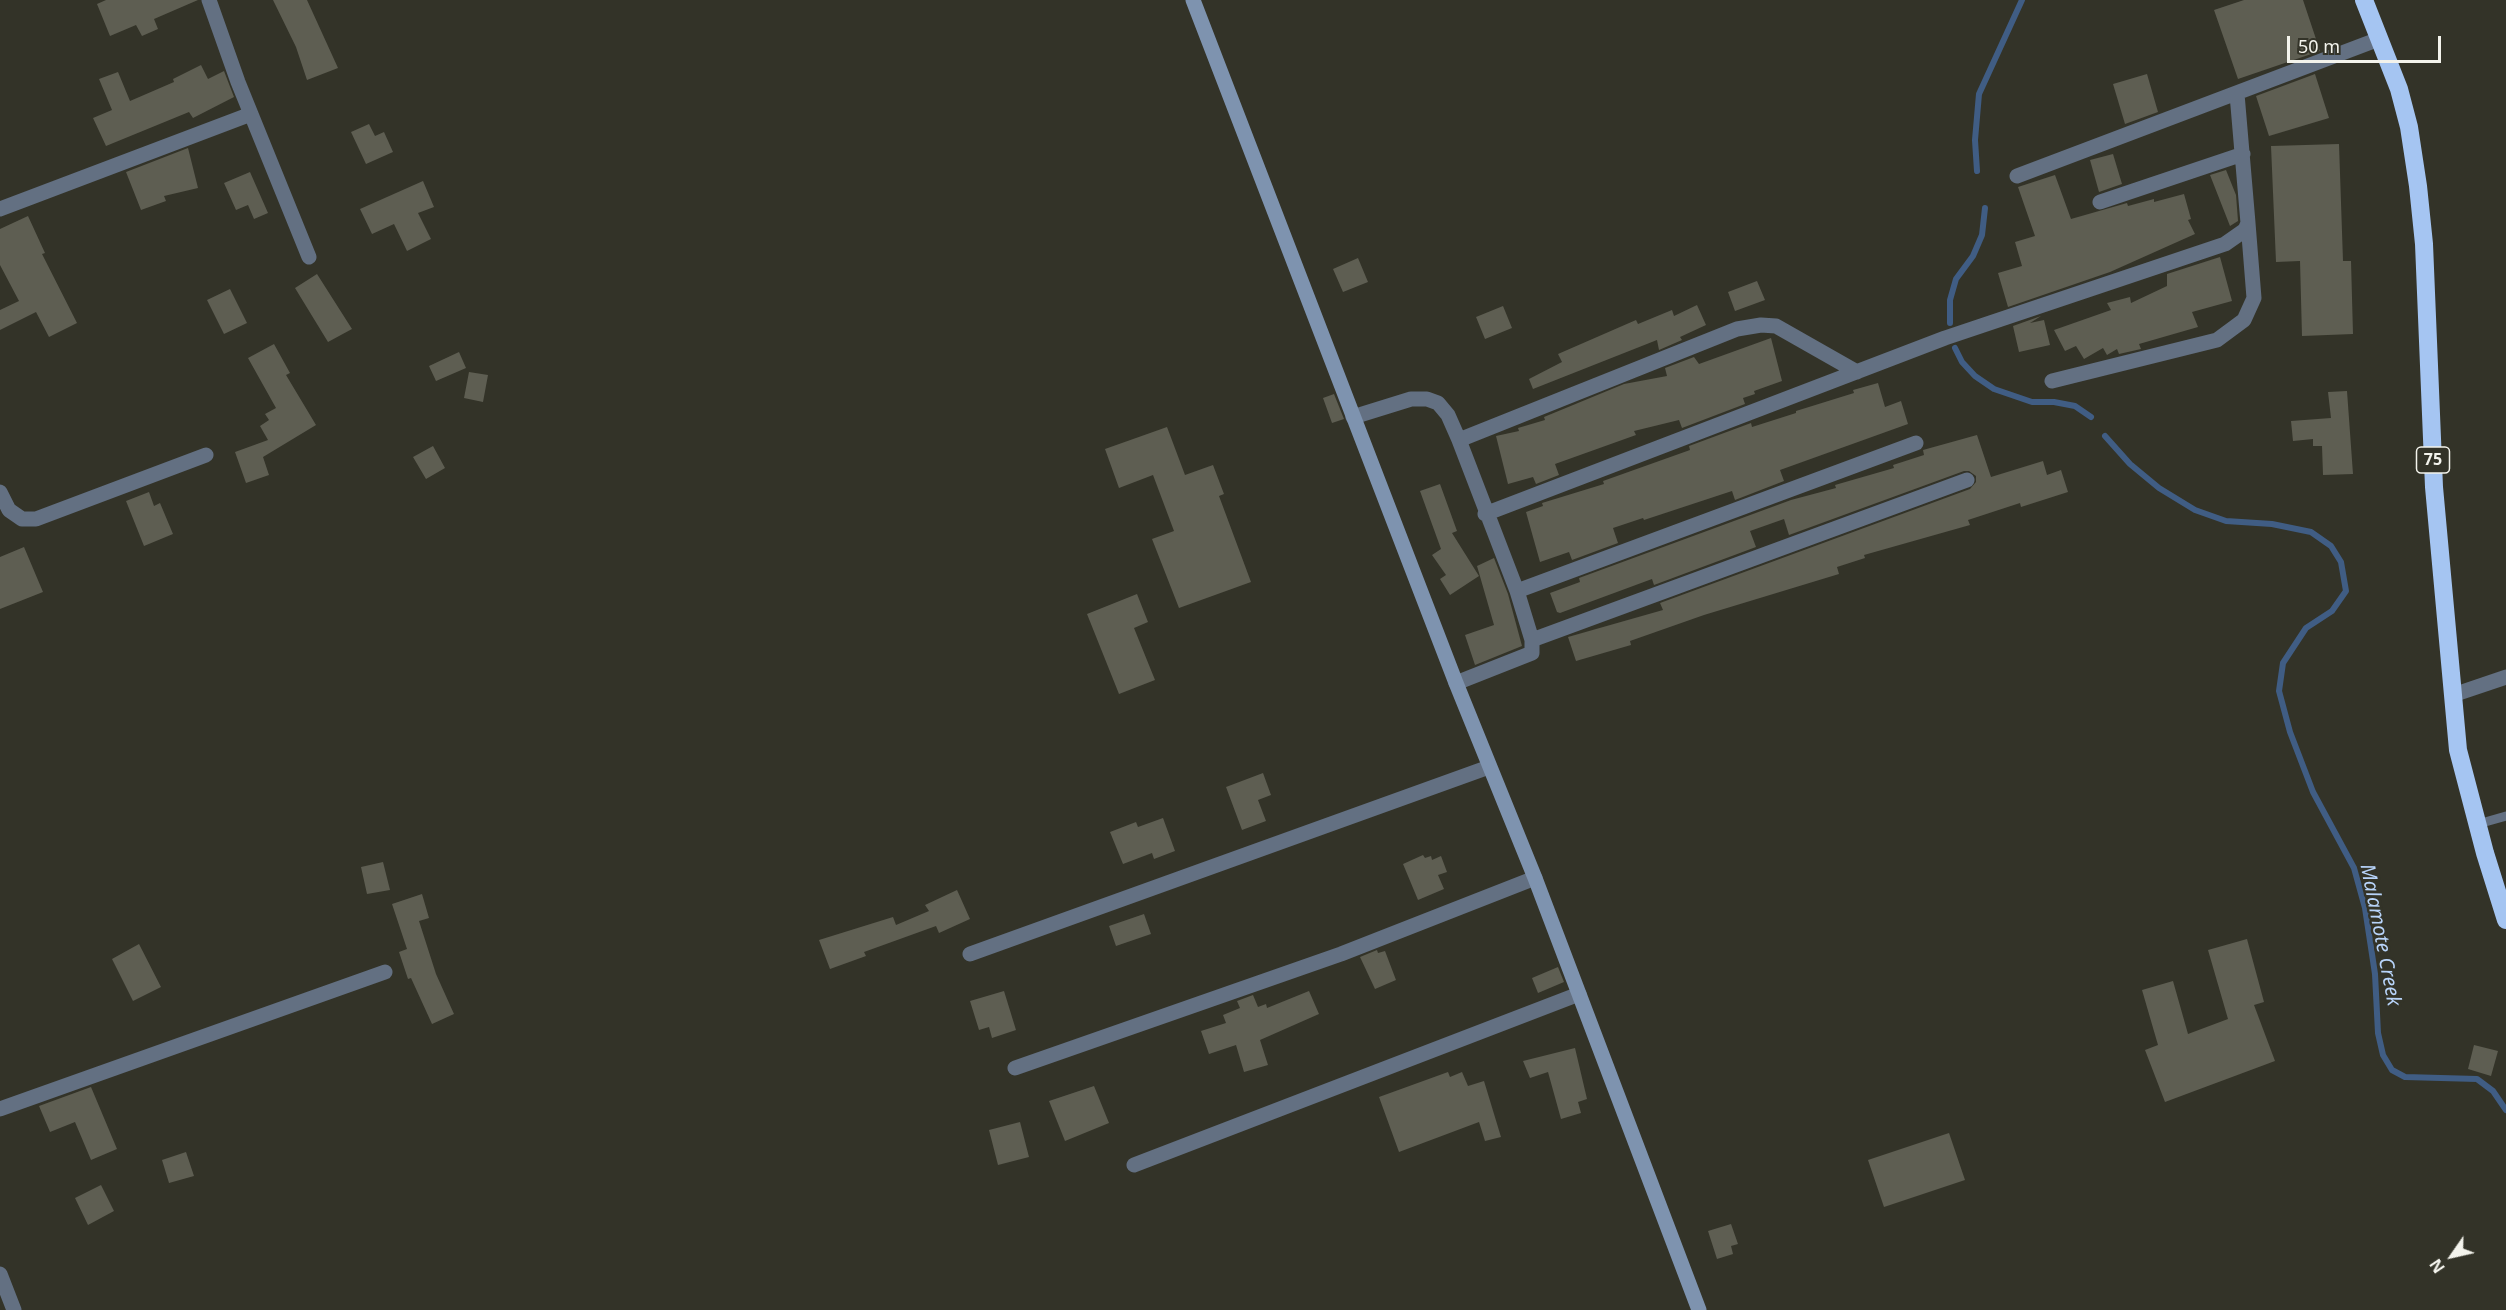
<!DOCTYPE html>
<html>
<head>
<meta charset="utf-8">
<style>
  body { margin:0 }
  #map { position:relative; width:2506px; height:1310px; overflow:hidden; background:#333328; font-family:"Noto Sans",sans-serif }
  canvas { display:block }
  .north { position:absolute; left:2422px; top:1226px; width:60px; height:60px; -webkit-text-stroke:4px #333328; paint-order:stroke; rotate:236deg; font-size:16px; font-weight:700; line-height:24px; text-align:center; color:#f3f3ec }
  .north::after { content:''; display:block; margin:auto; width:21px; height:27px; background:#f3f3ec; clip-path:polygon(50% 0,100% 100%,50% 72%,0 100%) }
  .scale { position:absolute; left:2287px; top:36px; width:154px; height:27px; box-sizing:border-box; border:3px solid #f3f3ec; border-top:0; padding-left:8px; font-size:18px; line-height:21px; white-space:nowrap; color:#f3f3ec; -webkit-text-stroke:4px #333328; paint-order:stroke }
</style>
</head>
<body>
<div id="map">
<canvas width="2506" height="1310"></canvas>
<div class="north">N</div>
<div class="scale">50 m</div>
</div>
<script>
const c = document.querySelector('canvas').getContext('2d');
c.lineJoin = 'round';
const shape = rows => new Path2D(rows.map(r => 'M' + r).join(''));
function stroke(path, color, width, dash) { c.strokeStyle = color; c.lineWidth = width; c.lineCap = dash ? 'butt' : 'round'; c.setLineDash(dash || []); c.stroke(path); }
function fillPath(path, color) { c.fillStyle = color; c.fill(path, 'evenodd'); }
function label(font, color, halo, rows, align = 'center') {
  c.font = font + ' "Noto Sans",sans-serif'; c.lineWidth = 5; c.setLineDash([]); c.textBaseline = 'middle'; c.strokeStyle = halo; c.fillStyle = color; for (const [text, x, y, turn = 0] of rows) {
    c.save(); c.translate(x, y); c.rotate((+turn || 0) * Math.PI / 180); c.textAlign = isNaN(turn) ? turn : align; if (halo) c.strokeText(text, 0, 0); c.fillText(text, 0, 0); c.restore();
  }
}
const stream = shape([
  [1977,171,1975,140,1979,94,2022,0],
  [1950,323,1950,300,1956,279,1973,256,1982,235,1985,208],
  [1955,348,1962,362,1975,376,1994,389,2032,402,2054,402,2075,406,2091,417],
  [2105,436,2130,464,2159,488,2195,510,2226,521,2272,524,2311,532,2331,546,2341,562,2346,591,2332,611,2306,628,2283,663,2279,691,2290,732,2313,792,2354,868,2365,908,2375,974,2378,1033,2383,1055,2392,1070,2405,1077,2477,1079,2493,1091,2506,1110]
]);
const building = shape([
  [106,0,198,0,154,19,158,29,142,36,136,25,110,36,97,4],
  [273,0,307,0,338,68,307,80,296,47],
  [2244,0,2303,0,2320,51,2238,79,2214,10],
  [201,65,208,79,224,71,234,97,193,118,189,112,106,146,93,118,112,110,99,79,118,72,130,101,174,82,173,79],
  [2147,74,2158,112,2125,124,2113,84],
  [2315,74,2329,118,2269,136,2256,96],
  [369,124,375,136,384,132,393,152,366,164,351,132],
  [2339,144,2343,261,2351,261,2353,334,2302,336,2300,261,2276,262,2271,146],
  [188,148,198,188,164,196,166,201,141,210,126,172],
  [2113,154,2122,184,2099,192,2090,160],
  [2226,170,2236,195,2238,221,2230,226,2210,175],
  [250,172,268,213,254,219,248,205,236,210,224,183],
  [2055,175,2071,219,2127,203,2128,206,2154,199,2154,202,2184,194,2191,219,2188,220,2195,234,2110,272,2008,307,1998,273,2022,266,2015,242,2035,236,2018,187],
  [423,181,434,207,418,213,431,239,407,251,394,224,372,234,360,209],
  [28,216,45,253,42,254,77,323,49,337,36,312,0,330,0,310,19,301,0,265,0,229],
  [2220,257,2232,301,2192,312,2198,327,2139,344,2141,349,2119,354,2117,349,2107,355,2103,348,2084,359,2076,346,2065,351,2054,330,2111,310,2107,303,2130,297,2131,303,2167,286,2167,274],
  [1358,258,1368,282,1343,292,1333,269],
  [317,274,352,329,328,342,295,288],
  [1757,281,1765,300,1735,311,1728,292],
  [230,289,247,323,224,334,207,300],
  [1697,305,1706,325,1680,337,1682,340,1659,350,1657,340,1533,389,1529,379,1562,362,1558,354,1636,320,1638,324,1672,310,1674,316],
  [1503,306,1512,328,1485,339,1476,317],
  [2041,316,2030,323,2044,320,2050,345,2019,352,2013,326],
  [1771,338,1782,381,1754,391,1755,394,1743,398,1745,404,1682,428,1679,420,1634,431,1636,435,1555,464,1559,475,1536,484,1533,477,1508,484,1496,436,1519,431,1518,428,1545,420,1544,417,1624,384,1667,376,1665,368,1694,357,1699,364],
  [274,344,290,373,286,375,316,425,263,457,269,475,246,483,235,452,268,440,260,426,269,420,265,414,276,408,248,358],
  [459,352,466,368,436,381,429,366],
  [469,372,488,375,483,402,464,398],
  [1878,383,1885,407,1901,401,1908,424,1780,470,1784,481,1735,500,1732,491,1644,520,1643,518,1613,528,1618,543,1572,560,1569,552,1540,562,1526,512,1543,506,1542,503,1604,484,1603,481,1690,450,1689,446,1751,423,1752,427,1796,413,1796,411,1854,393,1853,390],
  [2347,391,2353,474,2323,475,2322,446,2313,446,2313,439,2293,441,2291,421,2331,418,2328,392],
  [1334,394,1344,419,1332,423,1323,398],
  [1167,427,1185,475,1213,465,1224,494,1219,496,1251,582,1179,608,1152,539,1174,531,1153,475,1119,488,1105,449],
  [1977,435,1991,477,2043,461,2047,475,2061,470,2068,492,2021,507,2020,503,1968,520,1970,525,1864,555,1865,558,1837,567,1839,574,1704,615,1630,641,1631,645,1576,661,1568,637,1663,610,1660,603,1970,489,1976,482,1976,476,1969,471,1964,471,1789,535,1784,519,1750,531,1756,547,1654,585,1652,579,1560,613,1557,612,1550,593,1580,582,1579,578,1791,500,1836,488,1835,485,1894,468,1893,465,1924,455,1923,450],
  [433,446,445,468,426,479,413,457],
  [1440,484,1457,531,1452,533,1479,576,1450,595,1440,579,1446,575,1432,555,1441,549,1420,491],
  [149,492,154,506,160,503,173,534,144,546,126,501],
  [24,547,43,592,0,609,0,557],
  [1494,558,1508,594,1522,646,1475,665,1465,635,1494,625,1477,566],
  [1137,594,1148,622,1134,628,1155,680,1119,694,1087,614],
  [1263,773,1271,795,1258,800,1266,821,1242,830,1226,787],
  [1163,818,1175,851,1154,859,1152,853,1123,864,1110,832,1136,822,1138,827],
  [1423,855,1425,858,1431,856,1432,860,1441,856,1447,872,1438,875,1444,889,1418,900,1403,864],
  [383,862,390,890,367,894,361,867],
  [957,890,970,919,939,933,936,926,864,952,866,956,830,969,819,940,893,917,896,925,929,911,925,905],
  [422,894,429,918,419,921,436,974,454,1014,432,1024,411,978,408,979,399,952,407,949,392,904],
  [1144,914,1151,934,1116,946,1109,926],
  [2247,939,2264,1002,2254,1005,2275,1061,2165,1102,2145,1050,2158,1045,2142,990,2173,981,2188,1034,2228,1019,2208,950],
  [139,944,161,987,133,1001,112,959],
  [1377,950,1378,953,1385,951,1396,980,1375,989,1360,957],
  [1558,967,1564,982,1538,993,1532,978],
  [1004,991,1016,1030,992,1038,989,1027,979,1030,970,1001],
  [1309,991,1319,1014,1260,1040,1268,1065,1244,1072,1236,1045,1209,1054,1201,1031,1226,1023,1223,1015,1240,1008,1237,1001,1253,995,1258,1007,1266,1004,1267,1008],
  [2474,1045,2498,1051,2491,1076,2468,1069],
  [1575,1048,1587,1099,1578,1102,1581,1113,1561,1119,1548,1072,1530,1078,1523,1061],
  [1448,1072,1450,1077,1462,1072,1468,1086,1484,1081,1501,1137,1485,1141,1479,1122,1399,1152,1379,1097],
  [1094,1086,1109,1123,1065,1141,1049,1101],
  [91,1087,117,1149,91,1160,75,1122,50,1132,39,1106],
  [1020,1122,1029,1157,998,1165,989,1130],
  [1949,1133,1965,1180,1884,1207,1868,1160],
  [186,1152,194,1176,169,1183,162,1160],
  [101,1185,114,1211,88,1225,75,1198],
  [1731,1224,1738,1244,1731,1246,1733,1254,1717,1259,1708,1231]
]);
const lane = shape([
  [2478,824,2506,816]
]);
const street = shape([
  [209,0,238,82,309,257],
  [2017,176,2379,39],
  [2100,202,2243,154],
  [0,209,251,114],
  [2052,381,2217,340,2244,320,2254,298,2248,223],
  [1353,417,1411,399,1427,399,1438,403,1448,415,1459,440,1517,591,1532,640,1532,653,1456,683],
  [1459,440,1737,329,1761,325,1776,326,1857,372],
  [0,492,9,510,22,519,36,519,206,455],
  [1485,514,1945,338,2225,244,2245,230,2248,223,2237,94],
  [1517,591,1916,443],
  [1532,640,1967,480],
  [2453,695,2506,677],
  [970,954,1489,767],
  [1015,1068,1341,954,1535,878],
  [0,1109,385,972],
  [1134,1165,1579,994],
  [0,1274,14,1310]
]);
const secondary = shape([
  [1193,0,1456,683,1535,878,1699,1310]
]);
const highway = shape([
  [2364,0,2399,89,2409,127,2418,186,2424,244,2434,487,2458,750,2485,853,2506,920]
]);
const shields = [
  [2433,460,33]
];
const shieldNames = [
  ["75",2433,460]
];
const waterNames = [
  ["Malamote Creek",2380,935,79]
];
stroke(stream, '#405d84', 6);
fillPath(building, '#5e5e52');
stroke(lane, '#637082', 9);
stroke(street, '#637082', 15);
stroke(secondary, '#7e93af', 15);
stroke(highway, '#a5c5f2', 18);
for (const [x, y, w] of shields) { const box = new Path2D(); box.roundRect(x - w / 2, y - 13, w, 26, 4.5); c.fillStyle = '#333328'; c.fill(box); stroke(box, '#f3f3ec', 1.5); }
label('bold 16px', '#f3f3ec', null, shieldNames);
label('italic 20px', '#b8d4fa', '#333328', waterNames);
</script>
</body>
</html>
